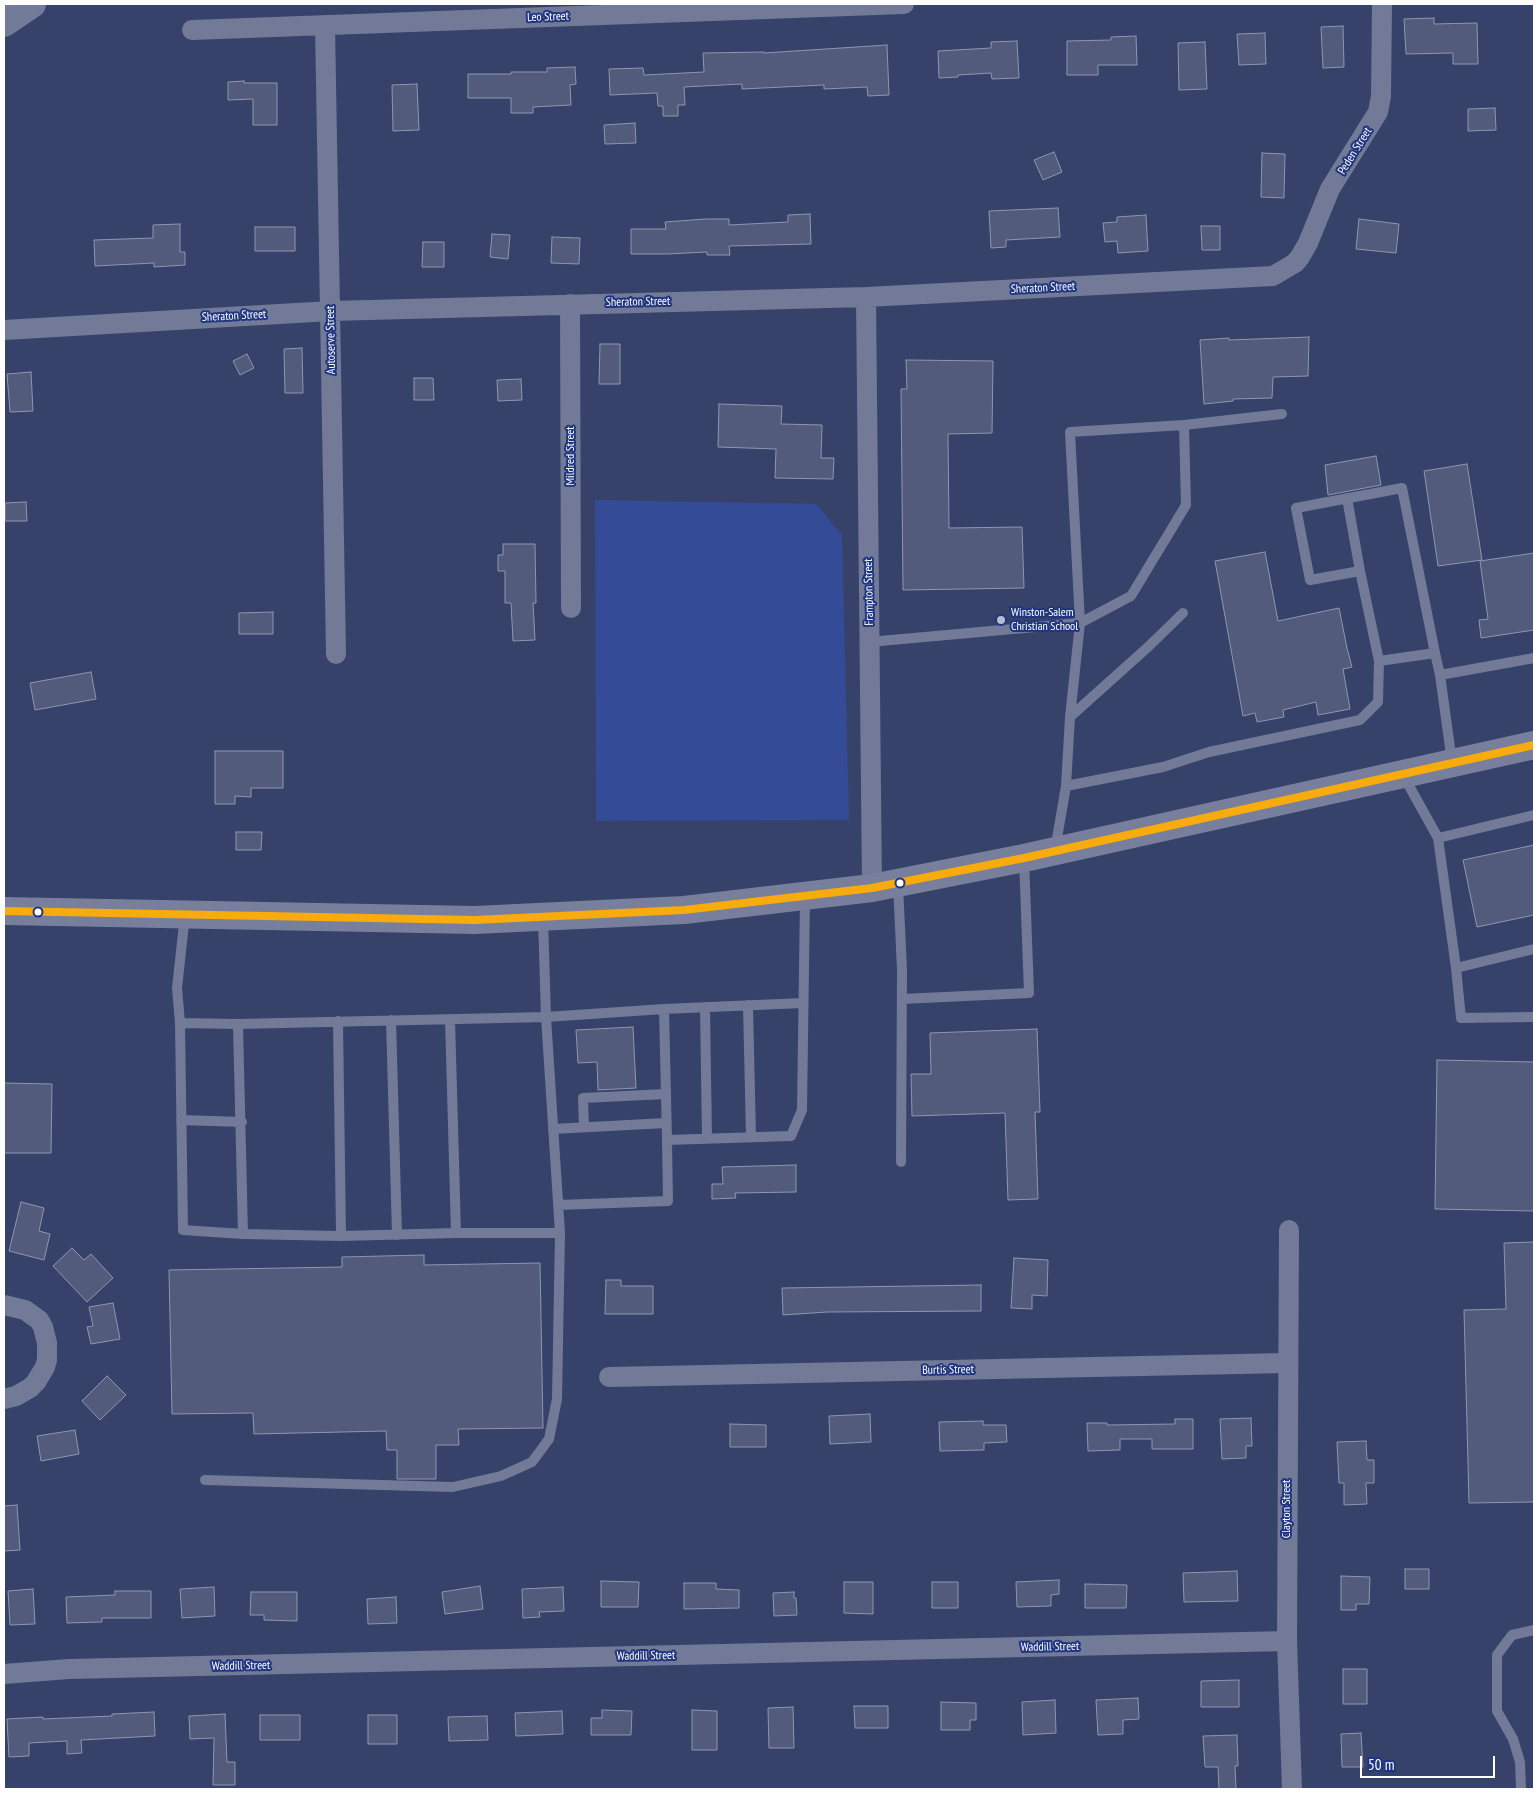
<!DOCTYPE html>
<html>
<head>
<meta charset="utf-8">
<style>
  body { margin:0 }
  #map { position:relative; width:1538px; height:1793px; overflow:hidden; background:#36426a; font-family:"PT Sans Narrow",sans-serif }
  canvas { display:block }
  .frame { position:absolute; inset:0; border:5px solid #fff; pointer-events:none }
  .scale { position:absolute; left:1360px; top:1756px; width:135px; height:22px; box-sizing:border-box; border:2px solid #fff; border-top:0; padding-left:6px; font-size:15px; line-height:18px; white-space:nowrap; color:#fff; -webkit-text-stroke:4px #203680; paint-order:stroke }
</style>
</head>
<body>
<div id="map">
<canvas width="1538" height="1793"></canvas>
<div class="frame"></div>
<div class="scale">50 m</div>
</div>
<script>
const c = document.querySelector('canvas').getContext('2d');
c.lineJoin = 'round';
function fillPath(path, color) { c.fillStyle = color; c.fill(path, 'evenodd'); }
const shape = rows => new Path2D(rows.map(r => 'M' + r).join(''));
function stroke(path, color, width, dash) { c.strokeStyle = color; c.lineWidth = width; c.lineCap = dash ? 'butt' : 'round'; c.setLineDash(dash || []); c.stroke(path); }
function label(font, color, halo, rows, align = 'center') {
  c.font = font + ' "PT Sans Narrow",sans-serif'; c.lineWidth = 4; c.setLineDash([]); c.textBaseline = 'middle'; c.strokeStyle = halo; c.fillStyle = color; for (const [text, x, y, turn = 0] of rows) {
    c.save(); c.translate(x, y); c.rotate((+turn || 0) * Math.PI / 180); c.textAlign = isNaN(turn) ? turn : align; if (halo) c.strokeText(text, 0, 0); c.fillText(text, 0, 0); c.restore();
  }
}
const green = shape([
  [595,500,816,504,842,535,849,820,596,821]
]);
const building = shape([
  [1434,18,1434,24,1477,23,1478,64,1453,64,1453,53,1406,54,1404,19,1434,18],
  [1343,26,1344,67,1323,68,1321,27,1343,26],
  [1265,33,1266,64,1239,65,1237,34,1265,33],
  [1136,36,1137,65,1098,65,1098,75,1067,75,1067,41,1111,40,1111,37,1136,36],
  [1017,41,1019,78,992,79,991,73,958,75,958,77,939,78,938,51,991,48,991,42,1017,41],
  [1205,42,1207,89,1179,90,1178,43,1205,42],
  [887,45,889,95,868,96,867,87,824,89,824,85,742,89,742,84,684,87,685,105,678,105,678,116,663,116,663,106,658,106,657,93,610,95,609,69,643,68,644,75,704,72,703,53,764,52,764,53,887,45],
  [575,67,576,84,570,85,571,105,533,107,533,113,511,113,511,98,468,98,468,74,511,74,511,72,547,72,547,68,575,67],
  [244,81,244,83,277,83,277,125,253,125,253,99,228,100,228,82,244,81],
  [417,84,419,130,393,131,392,85,417,84],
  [1495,108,1496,130,1468,131,1468,109,1495,108],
  [635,123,636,143,605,144,604,125,635,123],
  [1054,152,1062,172,1043,180,1034,160,1054,152],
  [1262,153,1285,154,1284,198,1261,197,1262,153],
  [1058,208,1060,237,1006,240,1006,247,991,248,989,211,1058,208],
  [810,214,811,244,729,246,730,255,707,255,707,252,667,254,631,254,631,229,666,229,665,222,706,219,729,219,729,225,788,222,788,215,810,214],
  [1146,215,1148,251,1118,253,1117,241,1105,242,1103,223,1117,222,1117,217,1146,215],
  [1359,219,1399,224,1396,253,1356,249,1359,219],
  [180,224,180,252,185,252,185,265,154,267,154,263,95,266,94,240,153,238,153,225,180,224],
  [1201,226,1220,226,1220,250,1202,250,1201,226],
  [255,227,295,227,295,251,255,251,255,227],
  [492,234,510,235,508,259,490,257,492,234],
  [552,237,580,238,579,264,551,263,552,237],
  [423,242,444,242,444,267,422,267,423,242],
  [1309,337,1308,376,1273,377,1272,398,1233,399,1233,401,1204,404,1200,340,1229,338,1229,340,1309,337],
  [600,344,620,344,620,384,599,384,600,344],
  [302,348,303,393,285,393,284,349,302,348],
  [247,354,254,368,240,375,233,361,247,354],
  [906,360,993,361,992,433,948,434,949,528,1022,527,1024,588,903,590,901,389,907,389,906,360],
  [31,372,33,411,10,412,7,374,31,372],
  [414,378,433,378,434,400,414,400,414,378],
  [521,379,522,400,498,401,497,380,521,379],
  [719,404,782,406,781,424,822,425,821,458,834,458,833,479,775,478,776,449,718,447,719,404],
  [1376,456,1381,485,1328,495,1325,465,1376,456],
  [1467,464,1482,560,1438,566,1424,471,1467,464],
  [26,502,27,521,5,521,5,503,26,502],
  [503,544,535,544,536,603,533,603,535,640,513,641,511,603,505,603,505,571,498,571,498,555,503,555,503,544],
  [1265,552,1278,621,1339,608,1347,648,1352,667,1343,669,1350,709,1318,715,1316,702,1283,710,1284,717,1257,722,1255,713,1243,716,1215,561,1265,552],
  [1534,553,1534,630,1481,638,1479,620,1488,619,1480,561,1534,553],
  [273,612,273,634,239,634,239,613,273,612],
  [91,672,96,699,35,710,30,683,91,672],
  [215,751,283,751,283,788,251,788,251,797,235,796,235,804,215,804,215,751],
  [236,832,262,832,261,850,236,850,236,832],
  [1534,845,1534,915,1477,927,1463,860,1534,845],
  [633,1027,636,1088,598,1090,597,1062,578,1063,576,1030,633,1027],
  [1037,1029,1040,1112,1035,1112,1038,1199,1008,1200,1005,1113,912,1116,911,1074,931,1074,930,1033,1037,1029],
  [1437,1060,1534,1062,1534,1211,1435,1209,1437,1060],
  [4,1083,52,1084,51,1153,4,1153,4,1083],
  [796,1165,796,1192,735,1193,736,1198,712,1199,712,1184,723,1184,722,1167,796,1165],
  [21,1202,44,1208,39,1231,50,1234,44,1260,9,1251,21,1202],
  [1534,1242,1534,1502,1469,1503,1464,1310,1506,1309,1504,1243,1534,1242],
  [72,1248,84,1260,91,1254,113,1278,87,1302,53,1266,72,1248],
  [424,1255,424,1265,540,1263,543,1428,458,1429,459,1445,436,1445,436,1479,397,1479,397,1450,387,1450,386,1431,254,1434,253,1413,172,1414,169,1270,342,1267,342,1257,424,1255],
  [1014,1258,1048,1260,1047,1296,1032,1295,1032,1309,1011,1308,1014,1258],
  [606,1280,621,1280,621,1286,653,1286,653,1314,605,1314,606,1280],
  [981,1285,981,1311,827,1312,783,1315,782,1288,981,1285],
  [113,1303,120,1339,91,1344,87,1327,93,1326,89,1307,113,1303],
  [107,1376,126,1395,100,1420,82,1401,107,1376],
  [870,1414,871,1442,830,1444,829,1416,870,1414],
  [1251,1418,1252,1446,1246,1446,1246,1458,1222,1459,1220,1419,1251,1418],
  [1175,1419,1193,1419,1193,1449,1152,1449,1152,1439,1120,1439,1120,1450,1088,1451,1087,1423,1107,1423,1107,1425,1175,1424,1175,1419],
  [983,1421,983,1425,1006,1425,1007,1442,984,1443,984,1450,940,1451,939,1422,983,1421],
  [730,1424,766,1425,766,1447,730,1447,730,1424],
  [75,1430,79,1454,41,1461,37,1436,75,1430],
  [1366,1441,1367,1460,1374,1460,1374,1483,1366,1483,1367,1504,1344,1505,1344,1483,1339,1483,1337,1442,1366,1441],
  [17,1505,20,1550,4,1551,4,1506,17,1505],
  [1405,1569,1429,1569,1429,1589,1405,1589,1405,1569],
  [1237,1571,1238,1601,1184,1602,1183,1573,1237,1571],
  [1341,1576,1370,1577,1369,1604,1356,1604,1356,1610,1341,1610,1341,1576],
  [1059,1580,1059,1594,1051,1595,1051,1606,1017,1607,1016,1582,1059,1580],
  [601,1581,639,1582,638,1607,601,1607,601,1581],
  [844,1582,873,1582,873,1614,844,1613,844,1582],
  [932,1582,958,1582,958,1608,932,1608,932,1582],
  [684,1583,716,1583,716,1589,739,1590,739,1608,684,1609,684,1583],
  [1085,1584,1127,1585,1126,1608,1085,1608,1085,1584],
  [480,1586,483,1609,445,1614,442,1592,480,1586],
  [214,1587,215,1616,182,1618,180,1589,214,1587],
  [563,1587,564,1611,539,1612,540,1617,523,1618,522,1589,563,1587],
  [33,1589,35,1624,10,1625,8,1591,33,1589],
  [115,1591,151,1591,151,1618,102,1618,102,1622,67,1623,66,1597,115,1595,115,1591],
  [251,1592,297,1592,297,1621,264,1620,264,1615,250,1615,251,1592],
  [794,1592,794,1598,796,1598,797,1615,774,1616,773,1593,794,1592],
  [396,1597,397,1623,368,1624,367,1599,396,1597],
  [1343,1669,1367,1669,1367,1704,1343,1704,1343,1669],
  [1239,1680,1239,1707,1201,1707,1201,1681,1239,1680],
  [1138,1698,1139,1719,1123,1720,1123,1734,1098,1735,1096,1700,1138,1698],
  [1055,1700,1056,1733,1023,1735,1022,1702,1055,1700],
  [941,1702,976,1703,976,1720,970,1720,970,1730,941,1730,941,1702],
  [854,1706,888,1706,888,1728,855,1728,854,1706],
  [793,1707,794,1748,769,1748,768,1708,793,1707],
  [602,1710,632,1711,631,1735,591,1735,591,1718,602,1718,602,1710],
  [692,1710,717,1711,717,1750,692,1750,692,1710],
  [562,1711,563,1734,516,1736,515,1713,562,1711],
  [154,1712,155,1736,81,1740,82,1753,67,1754,67,1741,29,1743,29,1756,9,1757,7,1719,43,1717,43,1719,112,1716,112,1714,154,1712],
  [225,1714,227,1762,235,1762,235,1785,213,1785,214,1738,190,1739,189,1716,225,1714],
  [260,1715,300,1715,300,1740,260,1740,260,1715],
  [368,1715,397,1715,397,1744,368,1744,368,1715],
  [487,1716,488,1740,449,1741,448,1717,487,1716],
  [1361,1733,1363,1767,1342,1767,1341,1734,1361,1733],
  [1237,1735,1238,1766,1235,1766,1236,1789,1219,1789,1218,1767,1205,1767,1203,1736,1237,1735]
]);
const lane = shape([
  [1184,425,1186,505,1131,596,1080,623,1070,432,1184,425],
  [1184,425,1282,414],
  [1360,571,1310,580,1296,508,1402,488,1435,653,1379,661],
  [869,642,1080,623,1070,717,1066,786,1055,850],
  [1435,653,1440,675,1452,762],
  [1440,675,1534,658],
  [1070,717,1148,647,1183,613],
  [1403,775,1438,838,1456,968,1534,949],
  [1066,786,1163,767,1209,752,1360,720,1378,702,1379,661,1360,571,1347,498],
  [1438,838,1534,815],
  [898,884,902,970,901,1162],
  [185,915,177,988,180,1023,238,1024,546,1017,560,1233,557,1399,549,1439,532,1462,501,1476,453,1487,205,1480],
  [543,918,546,1017,664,1009,667,1140,791,1136,802,1110,805,897],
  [1456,968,1461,1018,1534,1017],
  [902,999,1029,993,1024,859],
  [748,1005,751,1137],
  [705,1007,707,1139],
  [664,1009,803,1003],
  [450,1019,456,1233],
  [391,1020,397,1235],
  [338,1021,341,1236],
  [180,1023,183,1230,243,1234,341,1236,456,1233,560,1233],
  [238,1024,243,1234],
  [181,1120,242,1122],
  [584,1127,583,1098,666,1094],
  [553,1129,666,1123],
  [558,1205,668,1201,667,1140],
  [1521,1789,1520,1762,1513,1739,1497,1711,1497,1655,1512,1635,1534,1630]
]);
const street = shape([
  [325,25,336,654],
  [192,30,904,4],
  [866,297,872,888],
  [570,304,571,608],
  [4,330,331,311,866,297,1273,276,1295,263,1300,257,1308,243,1330,189,1378,112,1381,96,1382,4],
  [1289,1230,1287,1641,1292,1789],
  [4,1305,25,1310,39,1320,43,1327,47,1343,47,1360,45,1367,36,1382,30,1388,16,1396,4,1399],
  [609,1377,1287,1363],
  [4,1674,69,1669,1287,1641]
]);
const secondary = shape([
  [4,911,475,920,684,910,872,888,1024,858,1534,745]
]);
const highway = shape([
  [4,23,32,4]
]);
const bus1 = shape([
  [4,911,475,920,684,910,872,888,1024,858,1534,745]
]);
const markers = [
  [1001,620,5,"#b9bdcb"],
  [900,883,4.5,"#fff"],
  [38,912,4.5,"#fff"]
];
const streetNames = [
  ["Leo Street",548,17,-2],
  ["Peden Street",1355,151,-58],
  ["Sheraton Street",1043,288,-3],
  ["Sheraton Street",638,302,-1],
  ["Sheraton Street",234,316,-3],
  ["Autoserve Street",331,340,-91],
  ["Mildred Street",571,456,-90],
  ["Frampton Street",869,592,-91],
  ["Burtis Street",948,1370,-1],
  ["Clayton Street",1287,1509,-90],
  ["Waddill Street",1050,1647,-1],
  ["Waddill Street",646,1656,-1],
  ["Waddill Street",241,1666,-1]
];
const poiNames = [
  ["Winston-Salem",1011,613],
  ["Christian School",1011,627]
];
fillPath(green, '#344c97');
fillPath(building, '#525b7c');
stroke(building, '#8f96af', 1);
stroke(lane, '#727a98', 10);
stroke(street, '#727a98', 20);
stroke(secondary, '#777f9d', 28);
stroke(highway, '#727c98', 28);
stroke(bus1, '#f8ab0d', 8);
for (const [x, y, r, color] of markers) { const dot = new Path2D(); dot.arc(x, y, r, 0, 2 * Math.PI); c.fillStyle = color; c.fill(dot); stroke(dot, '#203680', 2); }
label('12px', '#fff', '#203680', streetNames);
label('12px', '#fff', '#203680', poiNames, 'left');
</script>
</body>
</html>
